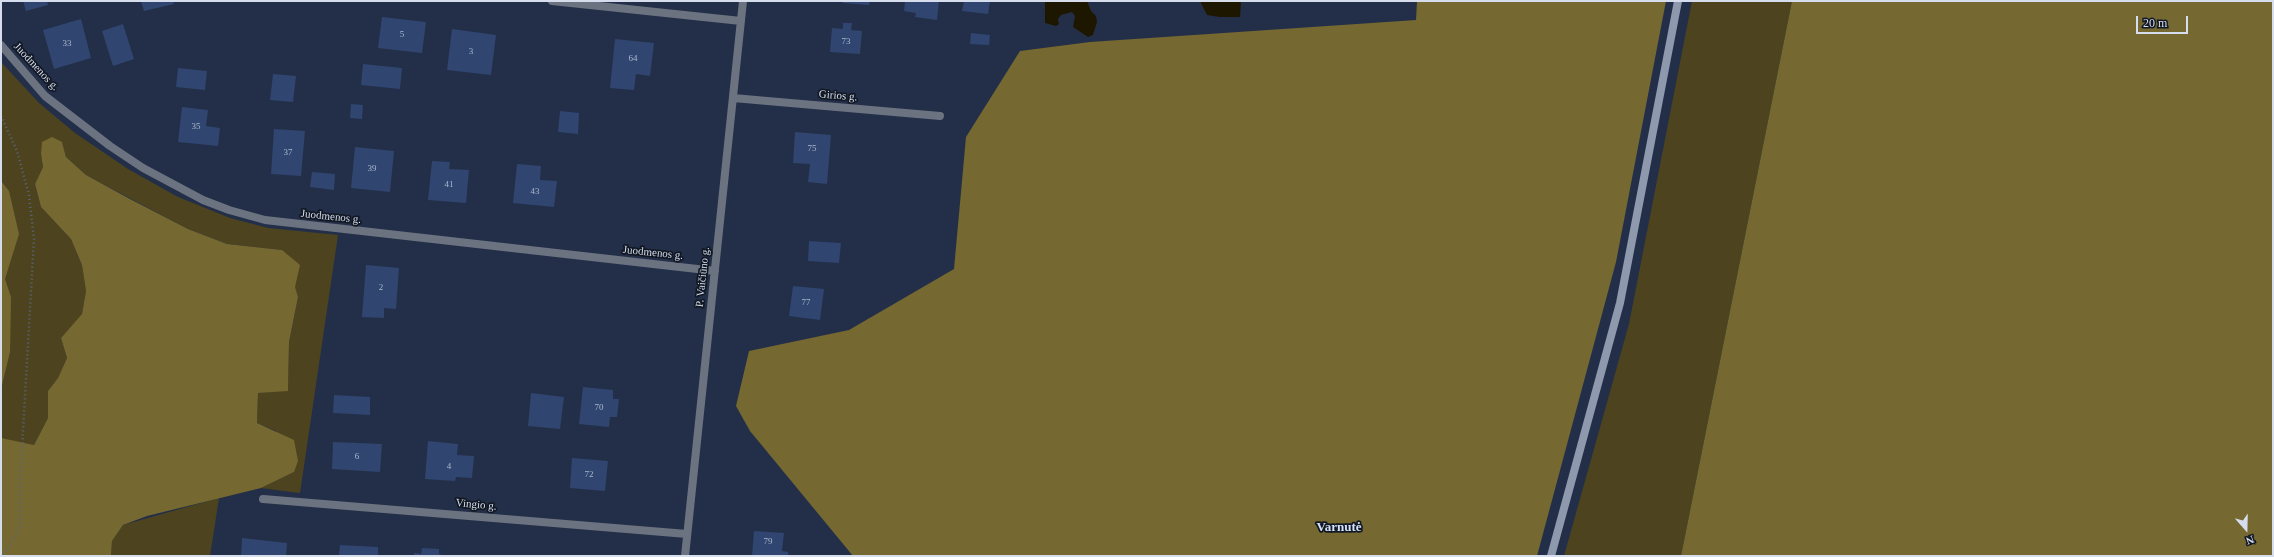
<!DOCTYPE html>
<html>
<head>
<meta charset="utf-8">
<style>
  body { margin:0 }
  #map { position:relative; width:2274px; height:557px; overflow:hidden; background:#232f48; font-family:"Times New Roman",serif }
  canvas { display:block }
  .frame { position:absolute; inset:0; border:2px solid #d6deee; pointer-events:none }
  .north { position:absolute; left:2226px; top:509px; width:40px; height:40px; -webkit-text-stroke:3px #121823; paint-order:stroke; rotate:160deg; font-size:11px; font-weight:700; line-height:16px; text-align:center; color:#d6deee }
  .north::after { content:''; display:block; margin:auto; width:14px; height:18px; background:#d6deee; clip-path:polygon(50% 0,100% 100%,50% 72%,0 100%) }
  .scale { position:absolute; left:2136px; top:16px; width:52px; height:18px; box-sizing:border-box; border:2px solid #d6deee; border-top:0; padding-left:5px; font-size:12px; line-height:14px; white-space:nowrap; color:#d6deee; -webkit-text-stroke:3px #121823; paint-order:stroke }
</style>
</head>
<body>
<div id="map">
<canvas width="2274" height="557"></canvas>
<div class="frame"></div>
<div class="north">N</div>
<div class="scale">20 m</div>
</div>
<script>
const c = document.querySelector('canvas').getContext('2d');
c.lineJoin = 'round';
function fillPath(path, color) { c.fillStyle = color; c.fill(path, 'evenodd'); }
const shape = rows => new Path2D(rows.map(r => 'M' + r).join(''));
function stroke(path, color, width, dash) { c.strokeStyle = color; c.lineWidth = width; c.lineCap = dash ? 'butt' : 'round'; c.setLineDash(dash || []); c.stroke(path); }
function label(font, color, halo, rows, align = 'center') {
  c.font = font + ' "Times New Roman",serif'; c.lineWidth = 3.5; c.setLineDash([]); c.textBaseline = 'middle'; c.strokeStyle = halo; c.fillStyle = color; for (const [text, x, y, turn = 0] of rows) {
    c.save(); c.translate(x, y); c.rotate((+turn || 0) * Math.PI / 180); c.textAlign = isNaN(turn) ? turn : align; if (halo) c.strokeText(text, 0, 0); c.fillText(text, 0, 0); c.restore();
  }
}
const green = shape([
  [1692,1,1792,1,1681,556,1564,556,1629,324],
  [1,62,39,103,75,133,128,169,178,197,230,218,268,228,338,235,300,493,261,488,294,472,276,431,257,423,258,393,288,390,289,342,298,297,282,250,227,244,188,229,86,175,66,157,62,142,41,154,43,167,35,184,41,207,71,239,82,265,86,291,82,315,61,338,67,358,58,378,48,391,48,418,34,445,23,443,1,556],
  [219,498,210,556,111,556,112,541,123,525]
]);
const forest = shape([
  [1417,1,1666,1,1616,262,1537,556,853,556,750,431,736,406,749,351,849,330,954,269,966,137,1020,51,1090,42,1416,20],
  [1792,1,2273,1,2273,556,1681,556],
  [52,137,62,142,66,157,86,175,130,199,188,229,227,244,282,250,300,265,295,287,298,297,289,342,288,391,258,393,257,423,294,440,298,461,294,472,261,488,147,516,123,525,112,541,111,556,1,556,1,438,34,445,48,418,48,391,58,378,67,358,61,338,82,314,86,291,82,265,71,239,41,207,35,184,43,167,41,154,42,142],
  [1,181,9,191,19,234,5,279,11,297,10,352,1,389]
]);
const water = shape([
  [1045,1,1087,1,1091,11,1096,16,1097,22,1093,35,1088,37,1073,27,1075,16,1072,12,1061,15,1058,19,1059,24,1056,26,1045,23],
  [1200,1,1241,1,1240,17,1220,17,1207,15]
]);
const building = shape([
  [23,1,47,1,48,5,26,11],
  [141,1,173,1,174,4,144,11],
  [843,1,870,1,869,5,843,3],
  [905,1,939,1,937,20,915,17,916,13,904,11],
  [964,1,990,1,988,14,962,11],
  [382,17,426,22,422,53,378,48],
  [81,19,91,58,54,69,43,30],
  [843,23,852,23,851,30,862,31,860,54,830,52,832,28,843,29],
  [123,24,134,59,113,66,102,31],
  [452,29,496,35,491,75,447,70],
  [971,33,990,35,989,45,970,44],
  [615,39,654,43,650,76,636,74,634,90,610,88],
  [363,64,402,68,400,89,361,85],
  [178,68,207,71,205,90,176,87],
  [273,74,296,76,293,102,270,100],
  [351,104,363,105,362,119,350,118],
  [182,107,208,110,206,126,220,128,218,146,178,142],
  [560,111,579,113,578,134,558,132],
  [274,129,305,131,301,176,271,174],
  [795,132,831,135,827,184,808,182,810,164,793,163],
  [355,147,394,151,390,192,351,188],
  [432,161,450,162,449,169,469,170,466,203,428,200],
  [517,164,541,166,540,180,557,181,554,207,513,203],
  [312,172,335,174,334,190,310,187],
  [809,241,841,243,839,263,808,261],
  [366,265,399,268,396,309,384,308,384,318,362,317],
  [793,286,824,289,820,320,789,316],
  [583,387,613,390,613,399,619,399,617,417,610,417,609,427,579,424],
  [531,393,564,397,560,429,528,426],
  [334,395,370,397,370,415,333,413],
  [428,441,458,444,457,455,474,456,472,478,456,477,455,481,425,479],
  [333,442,382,444,380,472,332,469],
  [572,458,608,461,605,491,570,488],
  [754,531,784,533,782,551,788,552,788,556,752,556],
  [242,538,287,543,286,556,241,556],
  [340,545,378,547,378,556,339,556],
  [422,548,439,549,439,554,445,556,414,556,414,553,421,554]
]);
const path = shape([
  [1,116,17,151,29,195,34,239,20,484,20,527,4,556]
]);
const minor = shape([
  [552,1,741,21],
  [1,45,45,96,110,146,143,168,203,200,229,210,265,220,715,271],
  [733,98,940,116],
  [263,499,687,534],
  [685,556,743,1]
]);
const secondary = shape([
  [1551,556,1620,303,1678,1]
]);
const numberNames = [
  ["5",402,35],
  ["73",846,42],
  ["33",67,44],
  ["3",471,52],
  ["64",633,59],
  ["35",196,127],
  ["75",812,149],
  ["37",288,153],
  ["39",372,169],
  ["41",449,185],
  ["43",535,192],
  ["2",381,288],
  ["77",806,303],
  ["70",599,408],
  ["6",357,457],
  ["4",449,467],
  ["72",589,475],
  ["79",768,542]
];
const streetNames = [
  ["Juodmenos g.",36,67,47],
  ["Girios g.",838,96,5],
  ["Juodmenos g.",331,217,6],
  ["Juodmenos g.",653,253,6],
  ["P. Vaičiūno g.",703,277,-84],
  ["Vingio g.",476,505,5]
];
const quarterNames = [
  ["Varnutė",1339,528]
];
fillPath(green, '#4d441f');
fillPath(forest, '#756831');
fillPath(water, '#1e1700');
fillPath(building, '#30456f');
stroke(path, '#5a657b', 2.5, [1, 3]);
stroke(minor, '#6c7380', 8);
stroke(secondary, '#8e99ad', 8);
label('9px', '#acb8ce', null, numberNames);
label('11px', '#d6deee', '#121823', streetNames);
label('bold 13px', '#d5e2fc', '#121823', quarterNames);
</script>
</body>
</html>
